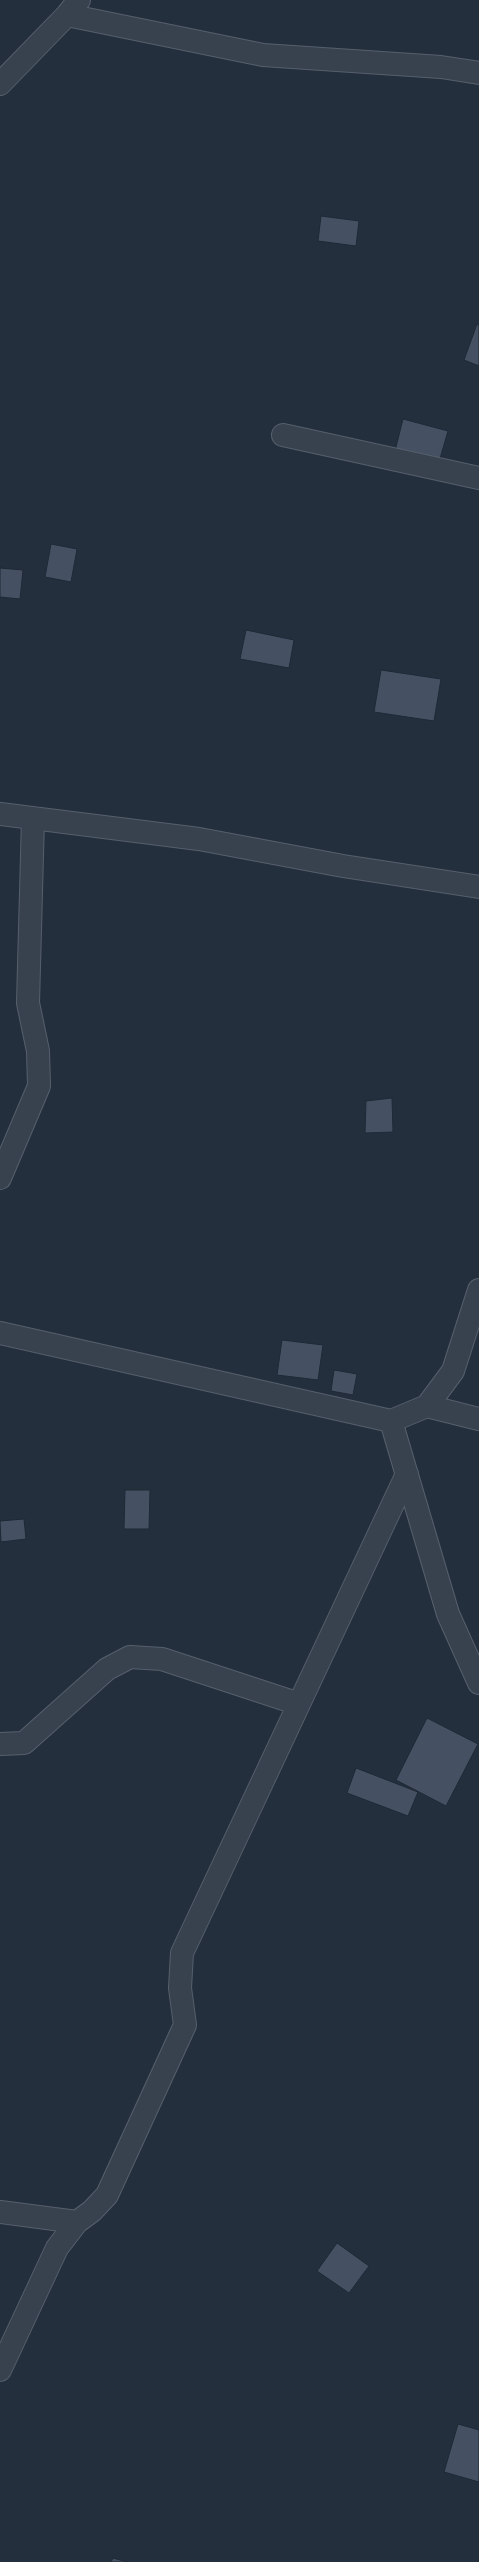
<!DOCTYPE html>
<html>
<head>
<meta charset="utf-8">
<style>
  body { margin:0 }
  canvas { display:block; background:#242f3e }
</style>
</head>
<body>
<canvas width="479" height="2562"></canvas>
<script>
const c = document.querySelector('canvas').getContext('2d');
c.lineJoin = 'round';
function fillPath(path, color) { c.fillStyle = color; c.fill(path, 'evenodd'); }
const shape = rows => new Path2D(rows.map(r => 'M' + r).join(''));
function stroke(path, color, width, dash) { c.strokeStyle = color; c.lineWidth = width; c.lineCap = dash ? 'butt' : 'round'; c.setLineDash(dash || []); c.stroke(path); }
const building = shape([
  [321,216,359,221,356,246,318,241,321,216],
  [477,324,479,325,479,366,464,360,477,324],
  [403,419,448,431,439,462,395,451,403,419],
  [51,544,77,549,71,582,45,577,51,544],
  [0,568,23,570,20,599,0,597,0,568],
  [246,630,294,640,289,668,240,659,246,630],
  [381,670,441,679,434,721,374,712,381,670],
  [392,1098,393,1132,365,1133,366,1101,392,1098],
  [282,1340,323,1345,318,1380,277,1375,282,1340],
  [334,1370,357,1374,353,1395,331,1391,334,1370],
  [125,1490,150,1490,149,1529,124,1529,125,1490],
  [24,1519,26,1539,1,1542,0,1521,24,1519],
  [427,1718,478,1744,446,1806,396,1780,427,1718],
  [356,1768,418,1792,408,1816,347,1793,356,1768],
  [337,2243,369,2266,349,2293,317,2271,337,2243],
  [458,2424,479,2430,479,2482,444,2472,458,2424],
  [113,2558,127,2562,111,2562,113,2558]
]);
const street = shape([
  [67,15,263,55,441,67,479,73],
  [0,84,67,15,79,0],
  [283,435,479,478],
  [0,814,199,839,343,866,479,887],
  [0,1178,39,1086,38,1051,28,1003,33,818],
  [0,1333,391,1421,427,1406,453,1371,479,1290],
  [427,1406,479,1419],
  [391,1421,448,1614,479,1683],
  [0,1744,24,1743,107,1669,130,1657,162,1659,299,1704],
  [0,2212,77,2222],
  [0,2370,57,2248,77,2222,92,2211,107,2195,185,2025,180,1988,182,1953,407,1474]
]);
fillPath(building, '#455162');
stroke(building, '#1f2835', 1);
stroke(street, '#565f6c', 24);
stroke(street, '#38414e', 22);
</script>
</body>
</html>
